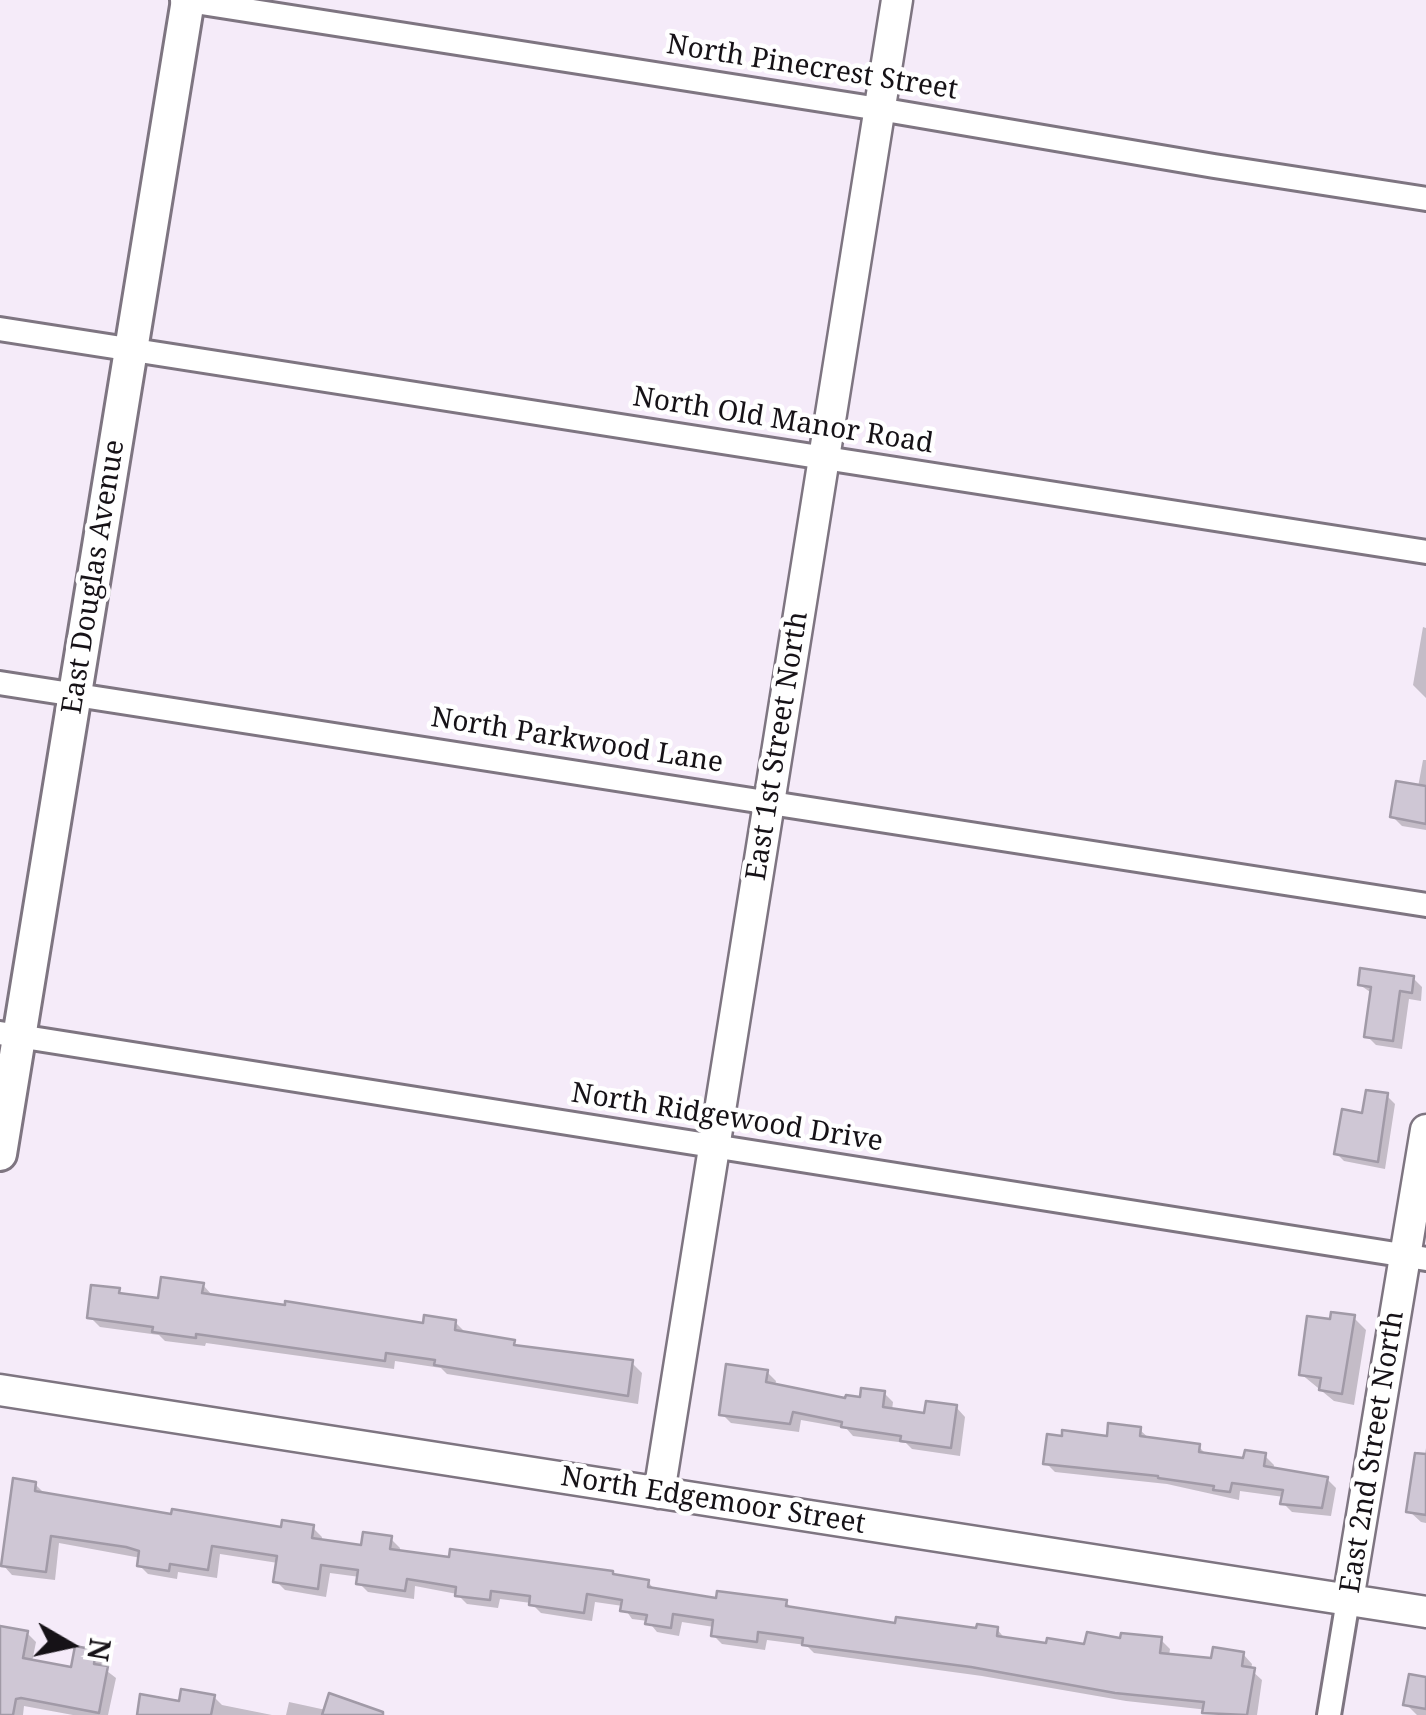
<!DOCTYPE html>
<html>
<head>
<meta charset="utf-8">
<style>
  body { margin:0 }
  #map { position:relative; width:1426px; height:1715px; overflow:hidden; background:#f5ebf9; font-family:"Noto Serif",serif }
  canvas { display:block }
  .north { position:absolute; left:20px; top:1595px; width:100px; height:100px; -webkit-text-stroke:8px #fff; paint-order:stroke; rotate:99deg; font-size:28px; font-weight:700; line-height:40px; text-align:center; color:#161217 }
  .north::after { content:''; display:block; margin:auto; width:35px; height:45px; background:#161217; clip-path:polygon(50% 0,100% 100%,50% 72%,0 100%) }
</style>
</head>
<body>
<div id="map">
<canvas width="1426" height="1715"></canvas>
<div class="north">N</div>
</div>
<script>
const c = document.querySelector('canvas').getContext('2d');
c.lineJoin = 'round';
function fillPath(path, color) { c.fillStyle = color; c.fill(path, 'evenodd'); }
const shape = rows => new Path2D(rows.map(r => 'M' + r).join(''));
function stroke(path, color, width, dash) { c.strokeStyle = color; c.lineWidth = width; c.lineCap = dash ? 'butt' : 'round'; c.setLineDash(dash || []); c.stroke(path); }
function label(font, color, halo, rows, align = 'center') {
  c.font = font + ' "Noto Serif",serif'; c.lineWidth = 9; c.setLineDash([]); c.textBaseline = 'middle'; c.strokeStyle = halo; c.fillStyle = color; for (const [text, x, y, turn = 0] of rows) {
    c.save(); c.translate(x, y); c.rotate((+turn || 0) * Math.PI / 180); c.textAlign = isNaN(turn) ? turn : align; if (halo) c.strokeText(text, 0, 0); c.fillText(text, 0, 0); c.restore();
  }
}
const shadow = shape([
  [1423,627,1426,628,1426,698,1413,685],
  [1423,760,1426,760,1426,830,1402,826,1393,817,1418,787],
  [1413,978,1422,987,1421,1001,1409,999,1402,1049,1376,1045,1367,1036,1373,994,1360,985],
  [1387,1096,1395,1104,1385,1169,1344,1161,1336,1153,1364,1116],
  [203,1285,212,1295,425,1326,455,1322,465,1332,513,1343,519,1348,632,1363,642,1373,638,1404,447,1374,441,1368,395,1361,394,1369,206,1343,205,1346,165,1341,159,1335,100,1327,90,1317,119,1291,124,1296,160,1301],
  [1354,1318,1366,1330,1354,1405,1334,1401,1301,1374,1332,1322],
  [767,1372,776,1381,775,1386,848,1401,884,1393,893,1402,892,1410,927,1415,956,1407,965,1417,960,1456,912,1449,906,1443,853,1436,846,1428,801,1420,799,1432,731,1423,722,1414],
  [1140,1430,1151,1440,1199,1447,1208,1456,1246,1461,1265,1456,1274,1465,1273,1470,1327,1479,1336,1488,1331,1516,1292,1512,1283,1503,1284,1497,1240,1491,1239,1500,1167,1484,1055,1472,1046,1463,1109,1438],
  [1426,1448,1426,1523,1421,1522,1409,1511,1421,1478],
  [35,1484,44,1493,173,1517,283,1529,313,1528,322,1537,321,1542,364,1548,391,1539,400,1548,399,1553,615,1577,648,1582,656,1591,718,1601,786,1602,793,1610,897,1626,997,1629,1006,1640,1087,1647,1122,1640,1161,1640,1170,1649,1169,1656,1213,1661,1243,1654,1252,1664,1251,1670,1262,1680,1257,1715,1230,1715,1236,1713,1126,1701,982,1676,814,1653,806,1645,767,1640,765,1650,722,1644,713,1635,714,1627,682,1622,679,1636,657,1632,648,1621,632,1619,623,1606,595,1602,592,1621,541,1613,531,1603,500,1599,498,1608,467,1604,457,1594,415,1586,414,1599,368,1592,359,1583,360,1577,330,1573,326,1597,285,1590,276,1581,278,1563,220,1554,217,1578,178,1572,177,1579,148,1574,139,1565,141,1558,59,1543,55,1580,12,1575,3,1565],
  [0,1629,27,1633,36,1642,32,1662,73,1670,95,1652,104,1661,103,1668,116,1678,108,1715,73,1715,24,1706,23,1715,0,1715],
  [1426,1679,1426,1715,1417,1715,1406,1704],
  [214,1697,222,1705,272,1715,139,1715],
  [289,1702,326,1710,382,1715,286,1715]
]);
const building = shape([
  [1396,781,1426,786,1426,824,1390,817,1396,781],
  [1360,968,1414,976,1412,993,1400,991,1393,1041,1364,1037,1371,987,1358,985,1360,968],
  [1366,1090,1388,1093,1378,1162,1334,1154,1342,1109,1362,1113,1366,1090],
  [161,1277,204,1283,202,1293,285,1305,285,1301,423,1323,424,1315,456,1320,455,1330,515,1340,514,1345,633,1360,628,1396,434,1365,435,1360,386,1353,385,1361,196,1334,196,1338,152,1332,153,1327,87,1318,91,1285,120,1288,119,1293,158,1298,161,1277],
  [1331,1312,1355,1315,1342,1394,1319,1390,1321,1378,1299,1375,1307,1316,1330,1319,1331,1312],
  [726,1364,768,1370,766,1382,845,1398,846,1395,860,1397,861,1388,885,1391,883,1407,924,1413,926,1401,957,1405,951,1448,900,1441,901,1436,841,1427,842,1422,793,1412,790,1424,719,1415,726,1364],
  [1108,1423,1141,1427,1140,1436,1200,1444,1199,1452,1243,1458,1245,1450,1266,1453,1264,1466,1328,1477,1322,1508,1280,1504,1283,1490,1232,1483,1230,1492,1213,1490,1214,1486,1158,1478,1158,1476,1043,1464,1047,1434,1062,1436,1062,1430,1107,1436,1108,1423],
  [1415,1453,1426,1454,1426,1515,1406,1512,1415,1453],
  [13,1478,36,1482,35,1491,171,1514,172,1509,281,1527,282,1520,314,1525,312,1538,361,1545,363,1532,392,1536,390,1549,449,1557,450,1549,613,1571,613,1574,649,1580,648,1587,716,1598,717,1591,787,1600,786,1606,895,1623,896,1617,976,1628,977,1624,998,1627,997,1636,1046,1643,1047,1638,1084,1644,1087,1632,1120,1638,1121,1633,1162,1637,1160,1653,1211,1658,1213,1647,1244,1652,1242,1666,1255,1668,1247,1715,1202,1713,1204,1702,1115,1693,971,1667,802,1645,803,1638,758,1632,757,1642,711,1636,713,1620,673,1614,671,1628,645,1624,647,1615,620,1611,622,1600,587,1594,584,1613,529,1605,530,1596,491,1591,490,1600,455,1596,456,1587,407,1579,405,1591,356,1584,358,1570,321,1565,318,1589,273,1582,277,1556,212,1546,208,1570,170,1564,169,1571,137,1566,139,1551,126,1547,51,1536,46,1572,1,1566,13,1478],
  [0,1626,28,1631,23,1658,71,1667,75,1646,96,1650,94,1664,108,1666,99,1713,21,1698,16,1699,13,1715,0,1715,0,1626],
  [1409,1674,1426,1677,1426,1709,1403,1705,1409,1674],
  [181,1689,215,1695,211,1715,137,1715,140,1694,179,1701,181,1689],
  [329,1693,383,1712,383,1715,322,1715,329,1693]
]);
const minor = shape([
  [182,0,879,109,1214,166,1426,199],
  [0,329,1426,552],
  [0,683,1426,905],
  [0,1033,1426,1259],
  [1329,1715,1348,1600]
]);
const tertiary = shape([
  [0,1390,1426,1612],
  [659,1493,897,0],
  [1348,1600,1426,1130]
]);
const secondary = shape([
  [0,1154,188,0]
]);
const streetNames = [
  ["North Pinecrest Street",812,68,9],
  ["North Old Manor Road",783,421,9],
  ["East Douglas Avenue",94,577,-81],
  ["North Parkwood Lane",577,741,9],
  ["East 1st Street North",778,746,-81],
  ["North Ridgewood Drive",727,1118,9],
  ["East 2nd Street North",1373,1452,-81],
  ["North Edgemoor Street",713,1501,9]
];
fillPath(shadow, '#0003');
fillPath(building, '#cfc7d5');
stroke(building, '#a19aa7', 2.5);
stroke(minor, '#7e7581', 28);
stroke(tertiary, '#7e7581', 35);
stroke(secondary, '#7e7581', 38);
stroke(minor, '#fff', 22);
stroke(tertiary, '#fff', 30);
stroke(secondary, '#fff', 32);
label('28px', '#161217', '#fff', streetNames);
</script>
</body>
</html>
